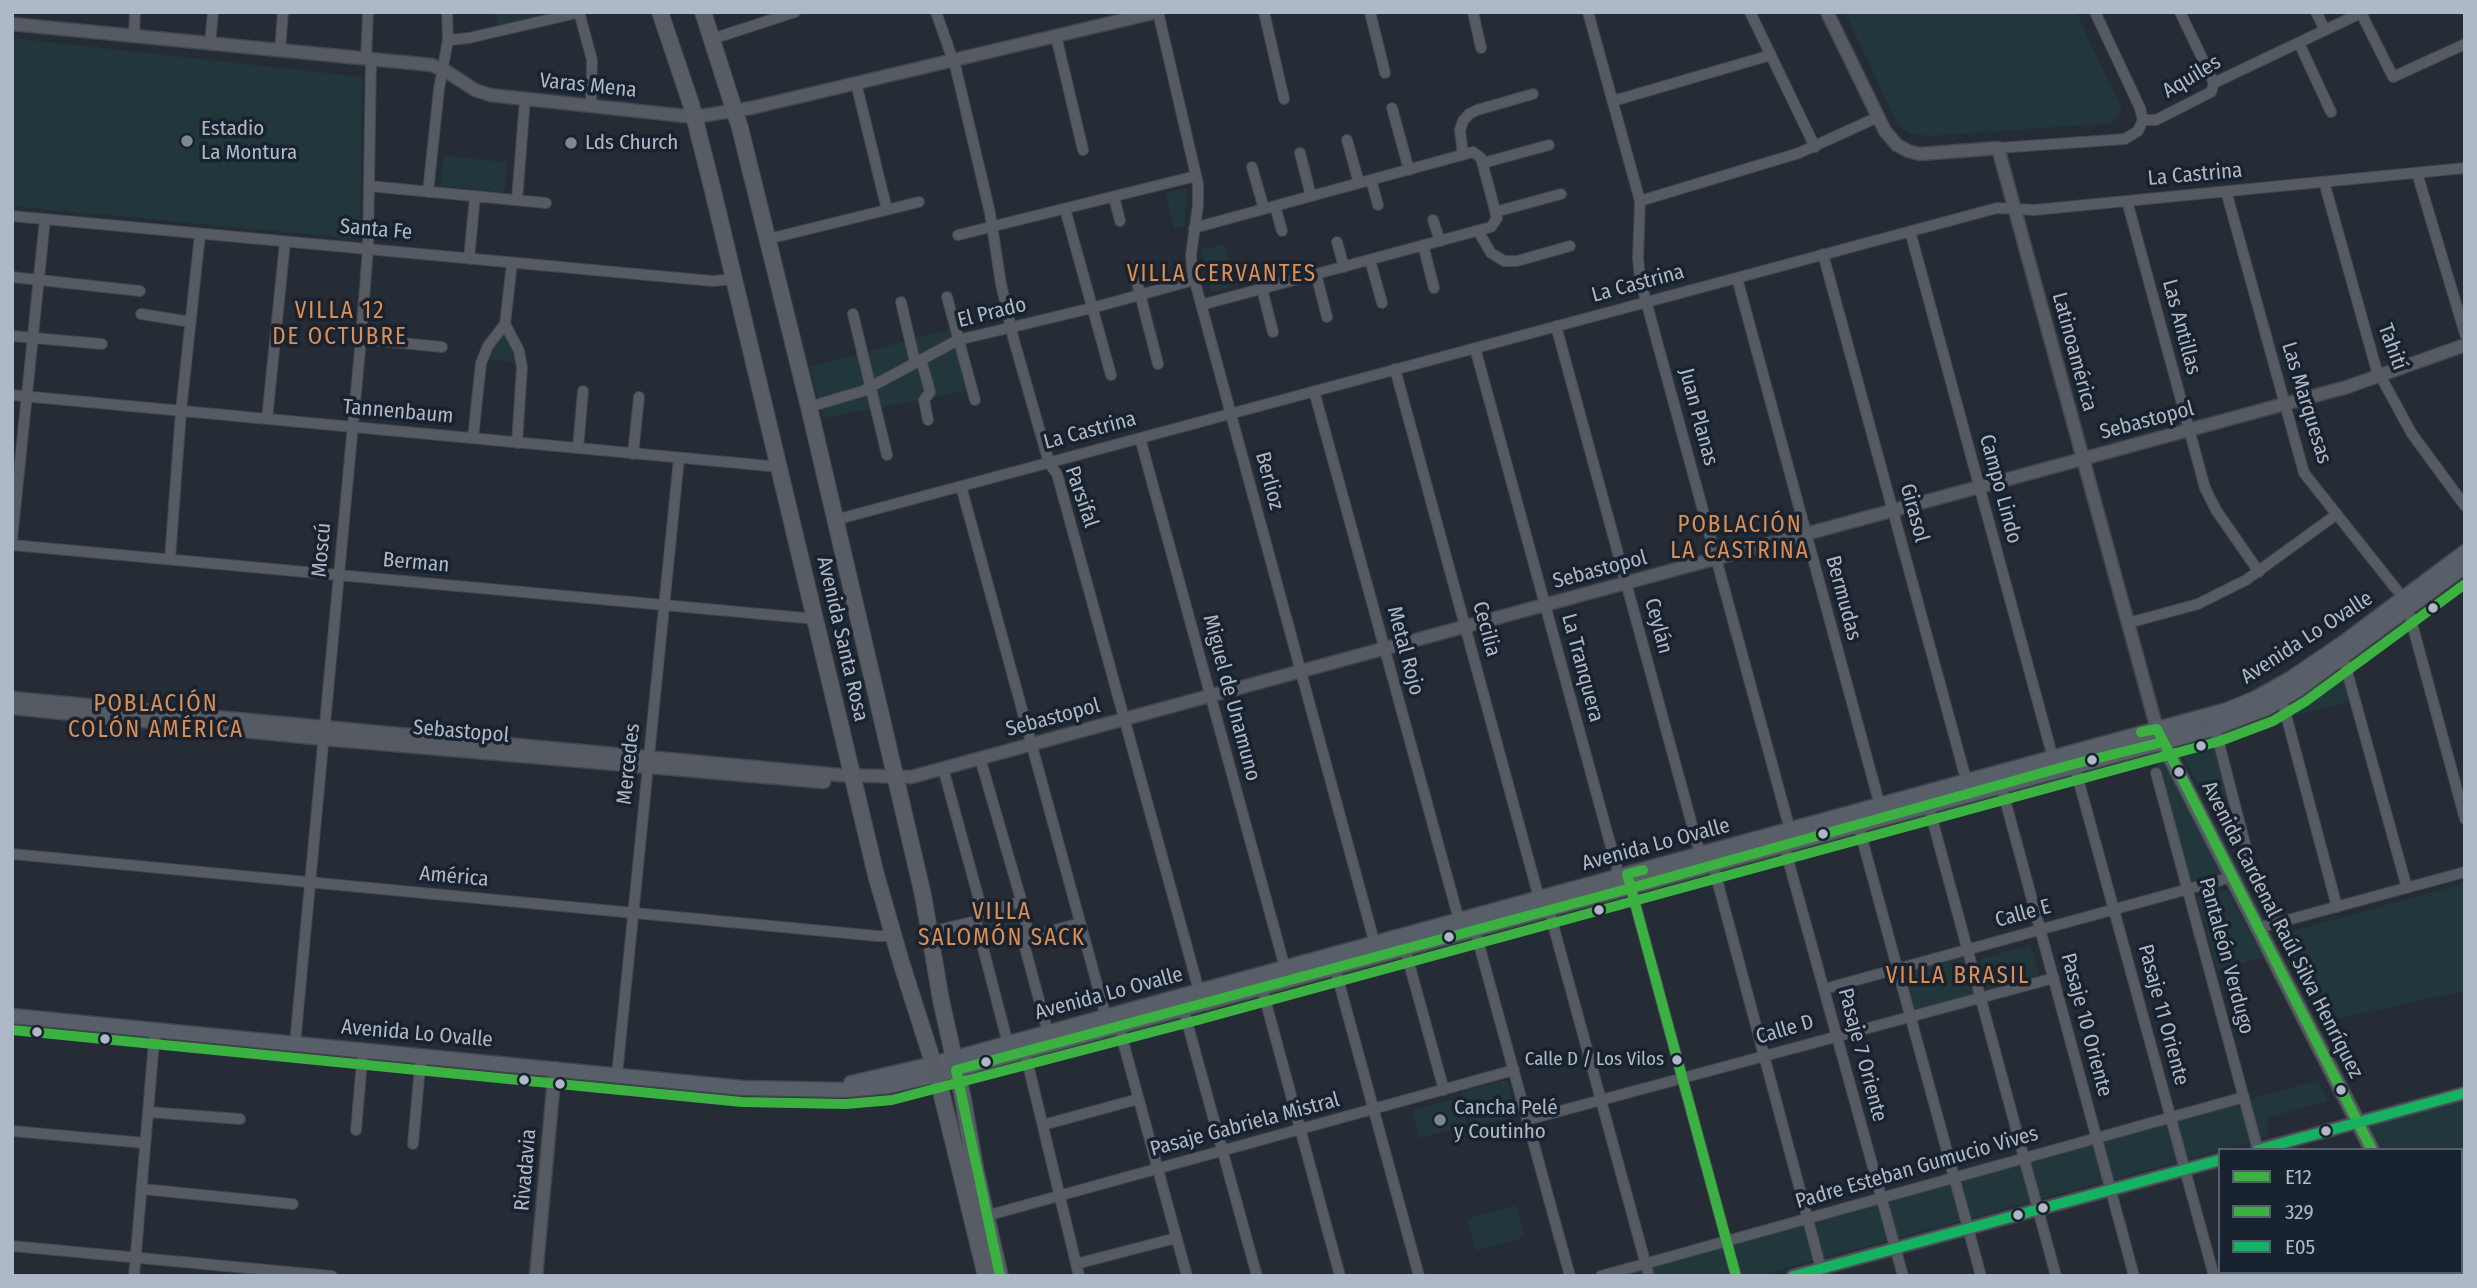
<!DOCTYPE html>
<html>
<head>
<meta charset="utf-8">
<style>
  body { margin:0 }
  #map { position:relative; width:2477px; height:1288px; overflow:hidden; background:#252c35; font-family:"Fira Sans Condensed",sans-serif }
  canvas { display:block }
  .frame { position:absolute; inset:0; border:14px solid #aeb8c7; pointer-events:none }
  .legend { position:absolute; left:2218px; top:1148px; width:245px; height:126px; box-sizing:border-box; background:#19222f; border:2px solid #555e6c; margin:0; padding:9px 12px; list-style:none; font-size:21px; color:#aeb8c7 }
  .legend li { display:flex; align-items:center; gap:14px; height:35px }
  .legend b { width:35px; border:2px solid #555e6c }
</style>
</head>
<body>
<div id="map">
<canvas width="2477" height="1288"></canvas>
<div class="frame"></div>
<ul class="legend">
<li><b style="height:9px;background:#3ab140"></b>E12</li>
<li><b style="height:9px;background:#3ab140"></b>329</li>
<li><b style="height:9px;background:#13b361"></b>E05</li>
</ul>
</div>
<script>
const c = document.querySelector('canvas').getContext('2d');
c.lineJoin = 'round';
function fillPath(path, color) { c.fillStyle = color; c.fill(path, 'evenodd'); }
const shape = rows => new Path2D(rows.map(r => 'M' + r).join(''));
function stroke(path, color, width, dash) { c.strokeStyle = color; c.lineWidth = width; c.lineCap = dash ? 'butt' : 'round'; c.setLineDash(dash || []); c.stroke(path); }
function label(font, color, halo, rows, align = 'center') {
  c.font = font + ' "Fira Sans Condensed",sans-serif'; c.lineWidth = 7; c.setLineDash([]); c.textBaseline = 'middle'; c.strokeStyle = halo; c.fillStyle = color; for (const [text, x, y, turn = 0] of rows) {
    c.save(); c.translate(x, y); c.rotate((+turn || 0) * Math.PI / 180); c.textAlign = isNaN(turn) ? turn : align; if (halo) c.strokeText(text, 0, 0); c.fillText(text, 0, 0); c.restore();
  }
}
const green = shape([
  [495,12,539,12,540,17,498,27],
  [1845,12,2076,12,2122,110,2112,123,1929,136,1907,133,1897,122],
  [12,38,362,77,360,239,12,206],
  [444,156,507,162,504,192,441,186],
  [1186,188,1185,226,1174,228,1166,193],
  [1224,244,1235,286,1212,292,1201,250],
  [950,329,952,338,862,387,818,399,810,367],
  [503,337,507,338,516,362,487,359],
  [954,346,966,391,823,418,821,407],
  [2344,673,2351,701,2297,715,2294,706],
  [2213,743,2233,814,2223,819,2247,871,2244,872,2180,751],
  [2163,758,2220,874,2192,882,2189,880,2156,763],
  [2465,883,2465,991,2321,1022,2279,935],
  [2227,890,2263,958,2217,969,2197,897],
  [1017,906,1022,931,1019,945,987,952,981,919,987,912],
  [2030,945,2039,974,1987,990,1978,960],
  [1961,953,1965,956,1975,991,1973,995,1913,1009,1903,974,1904,970],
  [1507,1080,1516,1115,1472,1127,1462,1092],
  [2318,1080,2328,1101,2267,1118,2269,1137,1757,1276,1609,1276],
  [2465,1097,2465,1259,2461,1260,2461,1150,2382,1150,2372,1129,2376,1122],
  [1460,1098,1467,1125,1419,1138,1412,1110],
  [1516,1205,1525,1237,1476,1251,1467,1219]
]);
const minor = shape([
  [579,12,592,60,591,106],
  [936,12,956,69,990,213,1001,284,1013,337,1049,463,1057,474,1199,991],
  [1158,12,1198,184,1198,205,1191,255,1192,271,1376,948],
  [1264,12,1284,99],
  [1370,12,1385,73],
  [1473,12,1481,48],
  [1588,12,1640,201,1638,258,1640,279,1790,830],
  [1750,12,1815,147],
  [2095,12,2140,108,2143,120],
  [2180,12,2214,83],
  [2316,12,2325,30],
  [2361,13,2393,77,2465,44],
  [134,36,135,12],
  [1056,36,1083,150],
  [712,39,795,12],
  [448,40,469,38,581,12],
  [2299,43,2331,112],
  [210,44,213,12],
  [280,51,283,12],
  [366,59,368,12],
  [856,83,887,210],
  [1613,101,1771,55],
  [1392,108,1409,170],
  [2143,120,2156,120,2211,92,2214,83,2363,12],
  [1347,140,1359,183],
  [1998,148,2125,139,2138,131,2143,120],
  [1300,153,1311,196],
  [1463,155,1460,130,1463,121,1469,114,1477,110,1533,94],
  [1483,163,1549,145],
  [1252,167,1264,209],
  [2417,173,2465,334],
  [1371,180,1378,205],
  [2324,182,2376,368,2412,434,2465,506],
  [369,186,546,203],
  [2226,191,2304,473,2404,599],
  [428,192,439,89,448,40,447,12],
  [1114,197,1120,221],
  [517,200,525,99],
  [1640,201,1799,153,1878,117],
  [2127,201,2205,488,2216,510,2259,572],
  [1275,206,1282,231],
  [1065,209,1111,375],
  [1495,212,1561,194],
  [12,216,647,275,713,281,736,279],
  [1433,220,1440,241],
  [1194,228,1473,152,1481,158,1497,218,1491,227,1201,305],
  [1478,231,1491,253,1504,261,1517,261,1570,246],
  [1910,231,2053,758],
  [958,235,1196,176],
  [768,239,919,202],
  [1337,242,1344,267],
  [1423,245,1434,288],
  [1823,254,1967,783],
  [469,259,475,196],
  [1370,260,1382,303],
  [512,263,505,324,519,351,522,367,517,443],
  [1133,267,1158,364],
  [1316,274,1327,317],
  [12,277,140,291],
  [1737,278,1880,806],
  [1262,289,1273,332],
  [947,297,975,400],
  [901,302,915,362],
  [141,314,191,322],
  [853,314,887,455],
  [1556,326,1700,854],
  [12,336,102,344],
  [361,339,442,347],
  [1475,348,1619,876],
  [921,359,930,392,924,400,928,420],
  [1395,369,1539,898],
  [1314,391,1459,920],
  [12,395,780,467],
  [809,407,863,391,958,340,1092,308,1194,280],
  [267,419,285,242],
  [473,438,481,363,488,346,505,324],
  [1140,438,1285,968],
  [578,448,583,391],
  [633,454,639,397],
  [961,486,1106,1017],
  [835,520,1997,208,2034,210,2465,168],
  [12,540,45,219],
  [12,545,816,619],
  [170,559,181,411,200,234],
  [2408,609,2465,819],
  [2128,623,2198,604,2246,580,2337,514],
  [2343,657,2407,888],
  [2282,700,2337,907],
  [2215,728,2252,871],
  [980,758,1020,896,1027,928,1025,948,1048,1033],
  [2074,764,2214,1276],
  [943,768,981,907,976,921,1008,1044],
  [2156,773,2258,1150],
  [2001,785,2134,1276],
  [1928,804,2056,1276],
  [1858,824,1981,1276],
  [1784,845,1903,1276],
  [12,854,877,936,893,936],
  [1713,865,1823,1276],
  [1629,881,1736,1276],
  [1549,910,1649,1276],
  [978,914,1020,902],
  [2258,928,2465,872],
  [1475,930,1570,1276],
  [930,932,976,921],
  [1026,938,1080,923],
  [1405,949,1444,1090],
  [1335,968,1419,1276],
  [1262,988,1340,1276],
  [1824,989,2232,877],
  [1182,1004,1257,1276],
  [1119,1027,1187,1276],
  [295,1044,361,339,368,248,371,59],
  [1025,1052,1079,1276],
  [617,1075,679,458],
  [148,1112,240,1119],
  [1527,1120,2054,978],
  [1043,1125,1138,1099],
  [356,1130,363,1050],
  [12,1131,145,1143],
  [413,1144,421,1056],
  [142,1189,293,1204],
  [986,1216,1514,1070],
  [12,1246,332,1276],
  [1076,1264,1176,1238],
  [2461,1268,2465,1267],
  [2291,1272,2292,1276],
  [134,1276,155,1030],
  [1601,1276,2244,1097],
  [2384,1276,2397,1272]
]);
const tertiary = shape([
  [1827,12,1885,131,1897,145,1908,151,1920,154,1998,148,2157,729],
  [12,24,432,65,446,71,475,90,490,95,694,117,751,108,1157,12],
  [12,698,840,775,911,777,2347,387,2465,345],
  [12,708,324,739,824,782],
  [2257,1150,2465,1093],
  [536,1276,555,1068],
  [1793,1276,2220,1160]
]);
const secondary = shape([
  [2160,737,2372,1150],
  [12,1016,743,1088,846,1090,889,1086,937,1075,1194,1006,2215,728,2267,708,2299,689,2465,566],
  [851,1083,933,1064,2227,710,2256,698,2290,679,2343,643,2465,552],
  [2434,1272,2436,1276]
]);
const primary = shape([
  [660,12,691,104,713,191,876,875,901,962,937,1075,986,1276],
  [703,12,740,128,809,407,923,895,941,1000,962,1094,976,1172,1000,1276]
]);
const bus1 = shape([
  [2141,732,2157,729,2372,1150],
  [1643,870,1627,874,1736,1276],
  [1000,1276,956,1070,1631,888,2074,764,2163,742]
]);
const bus2 = shape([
  [12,1030,742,1102,846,1104,892,1100,1198,1020,2220,741,2273,721,2306,701,2465,584]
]);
const bus3 = shape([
  [2258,1150,2465,1093],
  [1794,1276,2220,1160]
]);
const markers = [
  [187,141,7,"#7e8794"],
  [571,143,7,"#7e8794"],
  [2433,608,6,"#aeb8c7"],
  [2201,746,6,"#aeb8c7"],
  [2092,760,6,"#aeb8c7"],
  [2179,772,6,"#aeb8c7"],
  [1823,834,6,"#aeb8c7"],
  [1599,910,6,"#aeb8c7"],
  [1449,937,6,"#aeb8c7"],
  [37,1032,6,"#aeb8c7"],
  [105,1039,6,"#aeb8c7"],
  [1677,1060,6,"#aeb8c7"],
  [986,1062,6,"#aeb8c7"],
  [524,1080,6,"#aeb8c7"],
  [560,1084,6,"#aeb8c7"],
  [2341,1090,6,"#aeb8c7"],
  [1440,1120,7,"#7e8794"],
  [2326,1131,6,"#aeb8c7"],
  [2043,1208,6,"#aeb8c7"],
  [2018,1215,6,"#aeb8c7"]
];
const busNames = [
  ["Calle D / Los Vilos",1664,1060]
];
const streetNames = [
  ["Aquiles",2192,77,-31],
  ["Varas Mena",588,86,6],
  ["La Castrina",2195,175,-5],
  ["Santa Fe",376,230,5],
  ["La Castrina",1638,284,-15],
  ["El Prado",992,313,-14],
  ["Las Antillas",2181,327,75],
  ["Tahití",2392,347,70],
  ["Latinoamérica",2074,352,75],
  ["Las Marquesas",2306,403,73],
  ["Tannenbaum",398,412,5],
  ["Juan Planas",1698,417,75],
  ["Sebastopol",2147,421,-15],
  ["La Castrina",1090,431,-15],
  ["Berlioz",1269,481,75],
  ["Campo Lindo",2000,489,75],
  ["Parsifal",1081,497,71],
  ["Girasol",1914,513,75],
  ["Moscú",322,550,-85],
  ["Berman",416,563,5],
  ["Sebastopol",1600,570,-15],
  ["Bermudas",1843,598,75],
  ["Ceylán",1658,626,75],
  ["Cecilia",1486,629,75],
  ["Avenida Lo Ovalle",2307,638,-33],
  ["Avenida Santa Rosa",842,639,77],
  ["Metal Rojo",1405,651,75],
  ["La Tranquera",1582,668,75],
  ["Miguel de Unamuno",1231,698,75],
  ["Sebastopol",1053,718,-15],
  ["Sebastopol",461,732,5],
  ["Mercedes",629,764,-84],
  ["Avenida Lo Ovalle",1656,845,-15],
  ["América",454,877,5],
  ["Calle E",2023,914,-15],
  ["Avenida Cardenal Raúl Silva Henríquez",2282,930,63],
  ["Pantaleón Verdugo",2226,956,75],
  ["Avenida Lo Ovalle",1109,994,-15],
  ["Pasaje 11 Oriente",2163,1015,75],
  ["Pasaje 10 Oriente",2086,1025,75],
  ["Calle D",1785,1030,-16],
  ["Avenida Lo Ovalle",417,1034,5],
  ["Pasaje 7 Oriente",1862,1055,75],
  ["Pasaje Gabriela Mistral",1245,1125,-15],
  ["Padre Esteban Gumucio Vives",1917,1168,-16],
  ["Rivadavia",526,1170,-85]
];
const poiNames = [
  ["Estadio",201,129],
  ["La Montura",201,153],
  ["Lds Church",585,143],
  ["Cancha Pelé",1454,1108],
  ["y Coutinho",1454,1132]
];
const neighbourhoodNames = [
  ["VILLA CERVANTES",1222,275],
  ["VILLA 12",340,312],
  ["DE OCTUBRE",340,338],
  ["POBLACIÓN",1740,526],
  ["LA CASTRINA",1740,552],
  ["POBLACIÓN",156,705],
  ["COLÓN AMÉRICA",156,731],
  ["VILLA",1002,913],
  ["SALOMÓN SACK",1002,939],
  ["VILLA BRASIL",1958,977]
];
fillPath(green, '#22373b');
stroke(minor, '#42474e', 12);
stroke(tertiary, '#42474e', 15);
stroke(secondary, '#42474e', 17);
stroke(primary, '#424851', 18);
stroke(minor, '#565a62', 10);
stroke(tertiary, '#565a62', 12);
stroke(secondary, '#595f68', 14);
stroke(primary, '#585d65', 16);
stroke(bus1, '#3ab140', 10);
stroke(bus2, '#3ab140', 10);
stroke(bus3, '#13b361', 10);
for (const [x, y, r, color] of markers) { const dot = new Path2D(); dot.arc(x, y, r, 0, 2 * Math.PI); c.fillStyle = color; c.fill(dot); stroke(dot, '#19222f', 2.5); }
label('19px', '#aeb8c7', '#19222f', busNames, 'right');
label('21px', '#aeb8c7', '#19222f', streetNames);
label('21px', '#aeb8c7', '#19222f', poiNames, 'left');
c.letterSpacing = '2px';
label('23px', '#dc8e53', '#19222f', neighbourhoodNames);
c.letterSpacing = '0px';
</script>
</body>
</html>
